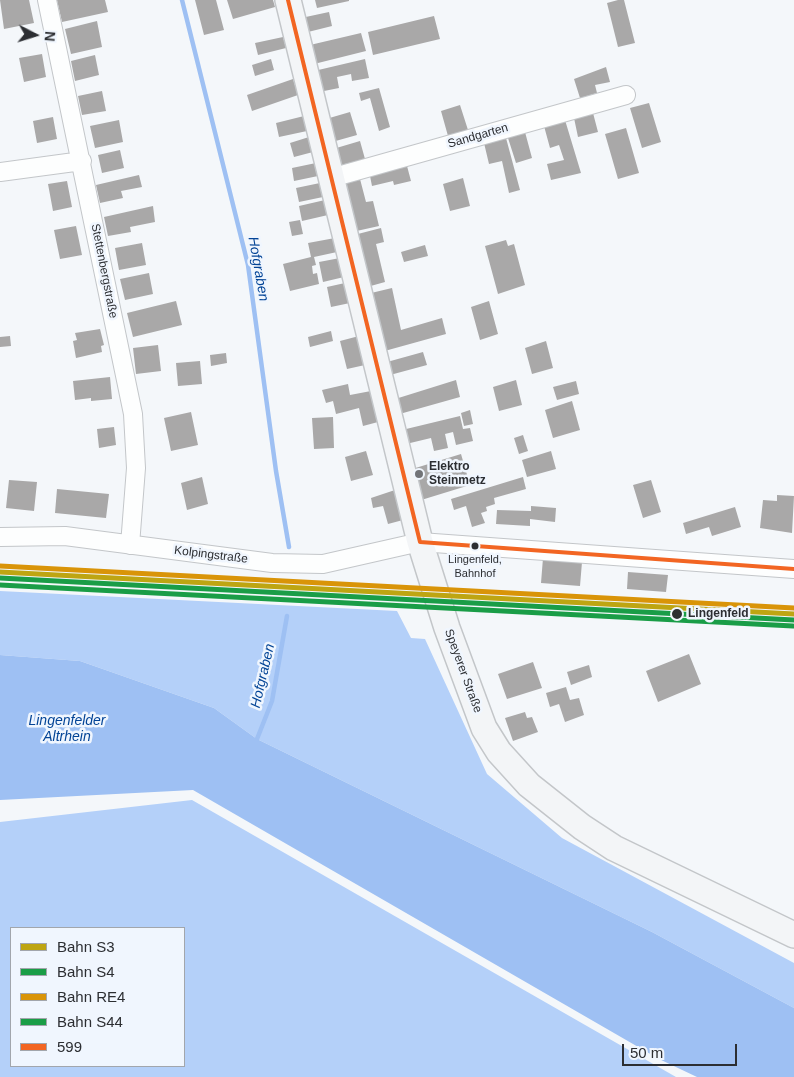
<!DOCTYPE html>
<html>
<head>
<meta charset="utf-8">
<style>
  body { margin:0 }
  #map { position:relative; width:794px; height:1077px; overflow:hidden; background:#f4f7fa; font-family:Helvetica,sans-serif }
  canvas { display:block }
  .legend { position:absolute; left:10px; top:927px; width:175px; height:140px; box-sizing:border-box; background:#f0f6fe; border:1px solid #a2a6ac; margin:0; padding:6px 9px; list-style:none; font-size:15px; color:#2c2e32 }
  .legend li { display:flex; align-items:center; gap:10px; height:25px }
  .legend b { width:25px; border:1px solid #a2a6ac }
  .north { position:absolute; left:10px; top:10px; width:50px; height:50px; -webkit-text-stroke:4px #f0f6fe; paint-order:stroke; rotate:95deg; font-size:14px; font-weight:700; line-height:20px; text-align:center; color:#2c2e32 }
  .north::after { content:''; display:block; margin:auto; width:18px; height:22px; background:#2c2e32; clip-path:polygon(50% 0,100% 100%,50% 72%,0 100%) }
  .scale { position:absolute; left:622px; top:1044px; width:115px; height:22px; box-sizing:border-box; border:2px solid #2c2e32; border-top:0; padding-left:6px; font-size:15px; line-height:18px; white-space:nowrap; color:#2c2e32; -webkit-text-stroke:4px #f0f6fe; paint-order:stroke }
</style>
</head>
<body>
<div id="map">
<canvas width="794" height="1077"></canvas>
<ul class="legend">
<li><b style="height:6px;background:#bea512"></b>Bahn S3</li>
<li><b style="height:6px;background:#1a9d47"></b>Bahn S4</li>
<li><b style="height:6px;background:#d99408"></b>Bahn RE4</li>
<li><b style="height:6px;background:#1a9d47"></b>Bahn S44</li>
<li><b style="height:6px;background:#f26522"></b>599</li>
</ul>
<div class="north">N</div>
<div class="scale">50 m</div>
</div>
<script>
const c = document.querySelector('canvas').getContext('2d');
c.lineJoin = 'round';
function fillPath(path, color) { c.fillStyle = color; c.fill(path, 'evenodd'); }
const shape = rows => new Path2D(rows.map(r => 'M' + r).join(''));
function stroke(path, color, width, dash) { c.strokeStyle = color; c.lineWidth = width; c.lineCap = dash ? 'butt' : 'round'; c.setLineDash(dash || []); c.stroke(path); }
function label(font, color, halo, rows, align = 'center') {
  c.font = font + ' Helvetica,sans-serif'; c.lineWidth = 5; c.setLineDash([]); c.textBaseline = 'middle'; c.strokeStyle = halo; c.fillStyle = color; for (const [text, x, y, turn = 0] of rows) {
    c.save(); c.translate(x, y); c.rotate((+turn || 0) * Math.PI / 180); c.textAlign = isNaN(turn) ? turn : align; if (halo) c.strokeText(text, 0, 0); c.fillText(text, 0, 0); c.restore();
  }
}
const forest = shape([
  [0,591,397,611,411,638,425,639,487,774,562,838,794,963,794,1008,652,932,257,739,214,708,80,661,0,655],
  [192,800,676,1077,0,1077,0,822],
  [11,928,184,928,184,1066,11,1066]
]);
const water = shape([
  [0,655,80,661,214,708,257,739,652,932,794,1008,794,1077,697,1077,659,1059,193,790,0,800]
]);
const stream = shape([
  [182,0,248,265,276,471,289,547],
  [257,739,272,701,287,616]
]);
const building = shape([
  [0,0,29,0,34,23,4,29],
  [57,0,105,0,108,12,62,22],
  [195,0,216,0,224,30,204,35],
  [227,0,273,0,275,7,233,19],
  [315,0,349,0,349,1,317,8],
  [618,0,624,0,635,43,618,47,607,3],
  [329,12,332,26,304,33,301,18],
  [434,16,440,39,373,55,368,32],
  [97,21,102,47,71,54,65,29],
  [361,33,366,51,314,64,310,45],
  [283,37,286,48,258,55,255,43],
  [42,54,46,77,24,82,19,58],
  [95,55,99,75,75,81,71,61],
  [271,59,274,70,255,76,252,65],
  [365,59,369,78,352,81,351,74,337,77,339,88,319,92,314,71],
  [606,67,610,82,595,85,597,93,580,98,574,79],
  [293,79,298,95,252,111,247,95],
  [379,88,390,127,379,131,370,98,361,101,359,93],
  [102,91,106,111,82,115,78,96],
  [649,103,661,142,642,148,630,108],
  [460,105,468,130,448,136,441,111],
  [350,112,357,135,332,142,326,119],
  [593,113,598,132,578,137,574,118],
  [304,116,307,131,279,137,276,123],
  [53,117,57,139,37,143,33,121],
  [119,120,123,142,95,148,90,126],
  [565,120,581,173,551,180,547,164,564,160,559,145,550,148,544,126],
  [626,128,639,173,618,179,605,134],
  [525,132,532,158,516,163,508,138],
  [309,137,313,152,294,157,290,143],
  [506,138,520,190,509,193,502,161,489,164,484,143],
  [360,141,365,159,337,166,333,149],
  [120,150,124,168,102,173,98,155],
  [316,163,318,176,294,181,292,168],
  [407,166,411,181,394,185,393,181,372,186,370,176],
  [139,175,142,187,121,191,123,198,100,203,96,185],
  [463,178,470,206,450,211,443,184],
  [360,179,366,202,373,201,379,226,352,232,342,184],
  [67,181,72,207,53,211,48,184],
  [320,183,323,197,299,202,296,188],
  [325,200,328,215,302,221,299,206],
  [153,206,155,222,130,227,131,232,108,236,104,217],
  [300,220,303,234,292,236,289,222],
  [76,226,82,255,60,259,54,230],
  [381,228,384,242,376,244,385,282,367,287,354,235],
  [335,238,337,252,314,257,316,265,312,266,313,274,317,273,319,284,290,291,283,264,311,257,308,243],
  [506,240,508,246,514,244,525,285,498,294,485,246],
  [142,243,146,265,119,270,115,248],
  [425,245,428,256,404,262,401,252],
  [340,258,344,277,323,282,319,262],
  [149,273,153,294,125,300,120,279],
  [345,283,350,303,331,307,327,287],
  [392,288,401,330,442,318,446,334,381,352,367,294],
  [176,301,182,325,133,337,127,313],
  [489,301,498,334,480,340,471,307],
  [100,329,104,345,101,346,102,352,76,358,73,341,77,340,75,333],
  [331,331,333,341,310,347,308,337],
  [10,336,11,346,0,347,0,337],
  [359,336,365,365,347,369,340,341],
  [546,341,553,368,532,374,525,348],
  [158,345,161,371,136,374,133,348],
  [423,352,427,365,390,375,387,362],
  [226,353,227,363,211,366,210,355],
  [200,361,202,384,178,386,176,363],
  [110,377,112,399,91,401,91,398,75,400,73,381],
  [456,380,460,397,396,415,392,400],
  [516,380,522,405,499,411,493,387],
  [576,381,579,394,557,400,553,387],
  [348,384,350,395,371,391,378,422,363,426,359,408,336,414,333,401,326,403,322,390],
  [572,401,580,430,553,438,545,410],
  [470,410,473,424,464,426,461,413],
  [191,412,198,445,171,451,164,418],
  [460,416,463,429,470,428,473,441,456,445,453,432,445,434,448,448,434,451,431,438,406,444,402,430],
  [333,417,334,448,314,449,312,418],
  [114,427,116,445,99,448,97,429],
  [523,435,528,451,519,454,514,438],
  [366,451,373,475,351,481,345,457],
  [551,451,556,469,527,477,522,460],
  [461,454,470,485,418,501,409,470],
  [202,477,208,504,187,510,181,483],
  [523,477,526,489,494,498,495,504,486,507,487,511,481,513,485,523,472,527,466,506,454,510,451,499],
  [9,480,37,482,34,511,6,508],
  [651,480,661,512,643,518,633,485],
  [57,489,109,494,106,518,55,513],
  [395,490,403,520,388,524,383,506,373,508,371,498],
  [777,495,794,496,792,533,760,528,763,500,777,501],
  [531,506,556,508,555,522,530,519,530,526,496,524,497,510,531,511],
  [735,507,741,527,712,536,709,527,686,534,683,523],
  [543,558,582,562,580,586,541,583],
  [628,572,668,575,666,592,627,589],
  [689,654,701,684,658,702,646,671],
  [533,662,542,688,507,699,498,674],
  [589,665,592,677,571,685,567,672],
  [566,687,570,700,579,698,584,715,565,722,559,704,550,707,546,693],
  [525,712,527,718,532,717,538,732,513,741,505,718]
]);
const street = shape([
  [47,0,133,414,136,468,130,545],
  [0,172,82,161],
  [331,178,626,95],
  [0,537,65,536,272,563,323,564,420,542,794,569]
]);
const secondary = shape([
  [288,0,420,542,447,628,484,728,499,752,529,785,582,827,614,848,794,935]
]);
const bus1 = shape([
  [288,0,420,542,794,569]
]);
const rail1 = shape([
  [0,572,794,614]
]);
const rail2 = shape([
  [0,578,794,620]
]);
const rail3 = shape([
  [0,566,794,608]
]);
const rail4 = shape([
  [0,585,793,626]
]);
const markers = [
  [419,474,5,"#727478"],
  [475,546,4.5,"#2c2e32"],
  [677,614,6,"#2c2e32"]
];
const busNames = [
  ["Lingenfeld,",475,560],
  ["Bahnhof",475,574]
];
const streetNames = [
  ["Sandgarten",478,136,-16],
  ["Stettenbergstraße",104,271,79],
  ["Kolpingstraße",211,555,7],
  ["Speyerer Straße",463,671,70]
];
const poiNames = [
  ["Elektro",429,467],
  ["Steinmetz",429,481]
];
const stopNames = [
  ["Lingenfeld",688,614]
];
const waterNames = [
  ["Hofgraben",258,269,80],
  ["Hofgraben",263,676,-77],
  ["Lingenfelder",67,721],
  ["Altrhein",67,737]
];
fillPath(forest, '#b4d0f9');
fillPath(water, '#9ec0f3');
stroke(stream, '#9ec0f3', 4.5);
fillPath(building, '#a9a8a8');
stroke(street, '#c3c6c9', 20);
stroke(secondary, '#c3c6c9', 28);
stroke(street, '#fdfefe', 18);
stroke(secondary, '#f3f5f7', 25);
stroke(bus1, '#f26522', 4);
stroke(rail1, '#bea512', 5);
stroke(rail2, '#1a9d47', 5);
stroke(rail3, '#d99408', 5);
stroke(rail4, '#1a9d47', 5);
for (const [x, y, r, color] of markers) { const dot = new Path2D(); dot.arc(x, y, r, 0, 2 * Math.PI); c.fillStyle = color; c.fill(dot); stroke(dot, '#f0f6fe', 2); }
label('11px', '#2c2e32', '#f0f6fe', busNames);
label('12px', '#2c2e32', '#f0f6fe', streetNames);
label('bold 12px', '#2c2e32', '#f0f6fe', poiNames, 'left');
label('bold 12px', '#2c2e32', '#f0f6fe', stopNames, 'left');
label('italic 14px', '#034496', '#f0f6fe', waterNames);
</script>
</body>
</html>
